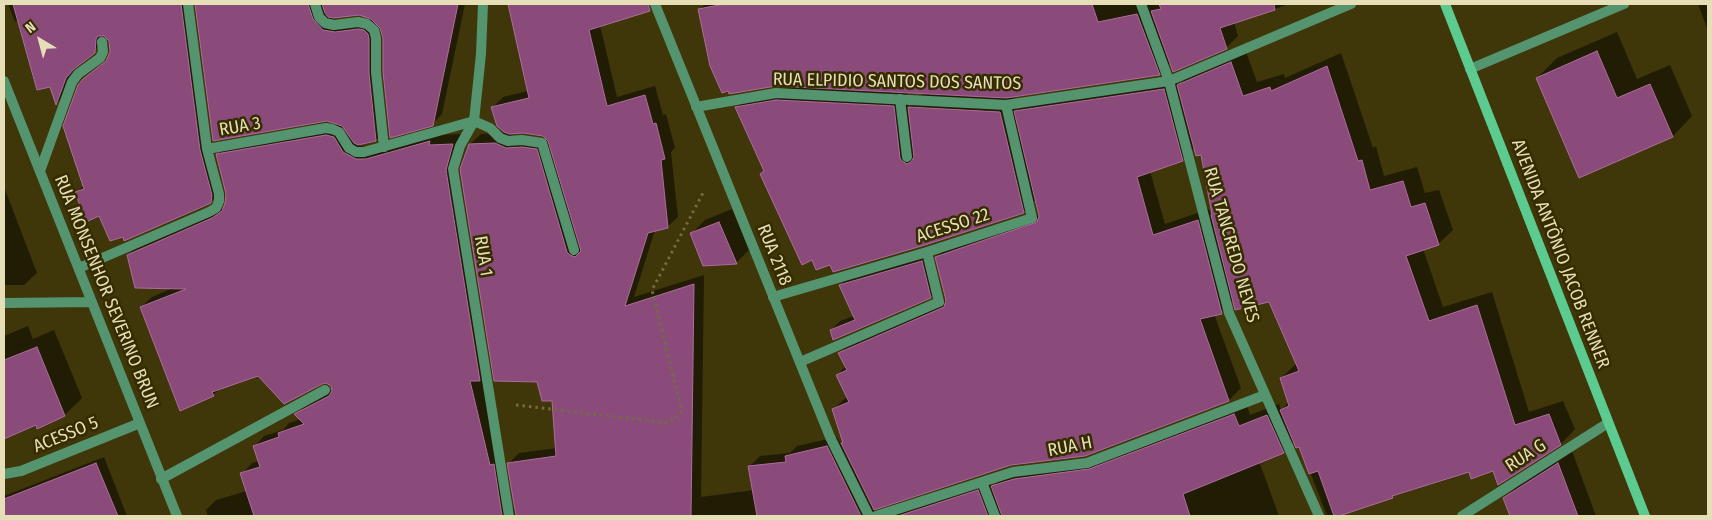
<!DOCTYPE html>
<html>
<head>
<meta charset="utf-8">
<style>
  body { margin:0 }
  #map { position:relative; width:1712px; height:520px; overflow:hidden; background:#3f3609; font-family:"Fira Sans Condensed",sans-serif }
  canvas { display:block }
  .frame { position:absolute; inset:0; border:5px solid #e6deb7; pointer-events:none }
  .north { position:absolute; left:15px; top:15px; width:50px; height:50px; -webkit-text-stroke:4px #352c00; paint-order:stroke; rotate:323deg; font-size:14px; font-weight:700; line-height:20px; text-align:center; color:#e6deb7 }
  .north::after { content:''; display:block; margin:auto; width:18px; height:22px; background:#e6deb7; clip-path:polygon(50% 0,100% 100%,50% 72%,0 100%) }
</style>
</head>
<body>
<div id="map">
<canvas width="1712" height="520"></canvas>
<div class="frame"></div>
<div class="north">N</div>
</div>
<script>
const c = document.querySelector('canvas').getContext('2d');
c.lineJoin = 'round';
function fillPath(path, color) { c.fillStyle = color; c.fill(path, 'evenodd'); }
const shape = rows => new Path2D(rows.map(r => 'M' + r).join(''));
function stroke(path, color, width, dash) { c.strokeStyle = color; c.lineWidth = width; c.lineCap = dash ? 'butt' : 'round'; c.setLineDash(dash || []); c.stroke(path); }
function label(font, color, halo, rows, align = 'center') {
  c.font = font + ' "Fira Sans Condensed",sans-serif'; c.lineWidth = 5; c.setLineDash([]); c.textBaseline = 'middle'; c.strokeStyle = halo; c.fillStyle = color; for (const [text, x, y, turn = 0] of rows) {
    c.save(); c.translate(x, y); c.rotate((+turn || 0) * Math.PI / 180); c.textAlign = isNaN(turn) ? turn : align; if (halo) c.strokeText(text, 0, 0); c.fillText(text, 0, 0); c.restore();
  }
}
const shadow = shape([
  [8,4,192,4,210,139,220,192,210,202,124,235,100,214,77,192,84,185,84,80,108,59,111,52,109,38,105,35,104,42,76,66,66,94,57,103,51,86,19,20,15,22],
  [196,4,465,4,442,114,432,124,384,38,382,27,378,23,379,62,386,130,376,140,357,144,367,149,438,135,463,134,456,159,490,370,482,378,512,507,517,512,509,463,519,453,557,448,553,400,470,144,481,134,506,133,493,107,503,97,528,91,509,4,613,4,616,13,600,25,617,97,655,86,663,115,666,114,675,148,671,152,678,217,667,227,655,230,634,297,704,275,701,497,754,490,750,466,760,456,790,453,797,446,837,437,841,445,844,442,833,409,848,396,837,375,846,366,840,353,852,341,947,300,937,257,948,245,1040,215,1036,199,1023,212,830,263,765,170,737,107,750,94,791,87,699,10,705,4,1290,4,1234,22,1238,36,1226,48,1171,62,1159,74,1006,97,1006,98,1014,98,1017,110,1028,99,1176,78,1178,86,1193,71,1245,49,1257,82,1284,74,1285,78,1341,53,1373,148,1376,146,1384,176,1417,167,1425,193,1439,190,1453,230,1438,244,1423,249,1443,307,1492,292,1529,412,1563,401,1575,429,1561,444,1499,483,1494,470,1470,470,1396,493,1392,497,1335,516,1327,516,1300,446,1294,441,1283,452,1259,461,1279,516,894,516,903,507,990,479,993,487,1004,475,1102,458,1246,403,1250,415,1279,404,1281,410,1289,402,1281,378,1297,363,1270,301,1234,300,1221,312,1214,314,1241,388,1229,400,1085,455,1011,464,873,509,879,513,879,516,208,516,206,510,216,500,247,491,242,474,252,463,259,461,254,447,264,436,283,430,289,423,301,419,296,414,306,404,333,390,332,387,329,383,258,375,221,388,213,395,141,307,152,297,175,287,128,255,139,245,225,207,227,194,217,155,227,145,341,124,327,120,214,140],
  [360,14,375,21,369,19,345,22,328,17],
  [907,92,924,93,909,107],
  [523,132,544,135,549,140,533,137,517,138,506,133],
  [1195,147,1202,153,1214,219,1212,220,1209,209,1165,224,1150,171,1182,160],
  [1698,4,1708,4,1708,31],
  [1617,32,1637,79,1670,65,1692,116,1673,136,1579,176,1537,78,1557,58],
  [4,187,37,273,24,285,4,285],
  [732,209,749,250,736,263,692,233,705,220],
  [931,252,940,287,930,297,831,330,840,321,854,316,840,285,850,276],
  [28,326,33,339,54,330,82,398,65,415,37,427,36,424,4,438,4,336],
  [1572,451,1596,516,1511,516,1505,498,1518,485],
  [104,457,127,516,4,516,4,496]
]);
const building = shape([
  [13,4,181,4,200,150,212,195,211,203,124,241,123,237,110,241,99,216,86,222,75,192,84,189,63,126,78,85,83,79,106,61,110,52,109,41,104,36,98,36,96,39,95,53,74,69,66,78,56,105,50,87,37,90,13,4],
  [195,4,308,4,313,19,323,30,335,32,358,29,364,30,368,34,369,39,369,73,376,141,358,145,354,143,342,126,327,121,213,141,195,4],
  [322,4,458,4,433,126,390,138,383,72,383,38,380,28,371,19,359,15,334,18,328,17,325,13,322,4],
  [508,4,648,4,650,11,589,30,607,106,645,95,653,124,656,123,665,159,661,160,668,228,648,233,625,306,694,284,691,516,516,516,507,463,556,456,552,401,542,401,537,382,494,381,460,169,469,144,495,143,506,148,522,147,537,149,567,252,570,255,575,257,581,251,548,141,543,136,523,133,509,134,504,132,497,126,491,107,529,98,508,4],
  [725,4,1092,4,1098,22,1137,14,1160,75,1006,98,776,86,729,94,728,91,722,93,710,66,698,9,725,4],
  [1159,4,1274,4,1275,10,1220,28,1227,49,1173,72,1151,11,1161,9,1159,4],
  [1597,51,1617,98,1650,84,1673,137,1579,178,1536,78,1597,51],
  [1231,62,1243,96,1270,87,1271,91,1327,66,1358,161,1362,160,1370,190,1403,181,1411,207,1425,203,1439,245,1406,256,1429,321,1477,305,1515,425,1549,414,1561,445,1498,485,1493,471,1471,479,1469,472,1392,496,1393,498,1339,516,1334,516,1318,471,1309,474,1299,447,1296,448,1280,410,1289,406,1280,378,1299,371,1269,302,1235,310,1211,215,1212,215,1201,155,1196,156,1177,85,1231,62],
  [1164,89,1183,161,1137,177,1153,235,1198,220,1222,314,1200,319,1229,401,1085,456,1011,465,874,510,841,443,843,443,832,409,849,402,836,375,847,370,838,353,944,307,946,300,935,257,1037,222,1039,216,1014,111,1164,89],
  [776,100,894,106,900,158,902,161,907,164,911,162,914,157,908,107,1000,112,1024,213,925,245,833,272,830,265,816,270,812,260,802,265,760,174,764,171,735,107,776,100],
  [326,135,334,137,343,152,356,159,366,159,430,141,429,145,453,144,446,170,480,381,470,381,490,465,494,464,502,516,254,516,240,473,260,467,253,446,279,437,278,433,304,424,294,414,329,396,332,391,331,386,326,383,322,384,284,404,258,376,212,392,214,396,180,411,140,307,186,289,135,288,127,255,212,218,222,211,225,203,226,194,216,154,326,135],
  [719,222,737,264,703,266,690,233,719,222],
  [922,261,931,298,833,340,830,330,855,320,839,285,922,261],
  [37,347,65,416,37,429,36,425,4,439,4,360,37,347],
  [1234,414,1239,426,1267,415,1284,453,1183,494,1190,516,1002,516,991,486,1014,479,1089,469,1234,414],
  [827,446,861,516,757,516,748,466,786,462,785,456,827,446],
  [96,463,118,516,4,516,4,499,96,463],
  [1558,463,1578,516,1510,516,1503,498,1558,463],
  [978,490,988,516,898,516,978,490]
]);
const path = shape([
  [516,405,669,423,682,411,652,290,704,191]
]);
const lane = shape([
  [315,4,319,17,325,23,334,25,358,22,367,24,374,30,376,38,376,72,384,147],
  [1470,69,1624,4],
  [900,99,907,157],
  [207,149,326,128,332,129,339,132,349,148,356,152,364,152,474,121,490,128,500,138,508,141,522,140,542,143,574,250],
  [40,171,72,82,78,74,100,58,103,52,102,42],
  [79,268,209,212,216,208,219,201,219,194,207,149,188,4],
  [773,297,927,252,1032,218,1006,105],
  [800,362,939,302,927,252],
  [161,479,325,390],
  [982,482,995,516],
  [876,516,1013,472,1087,463,1265,395]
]);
const street = shape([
  [483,4,481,54,474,121,460,146,453,169,509,516],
  [655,4,830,437,869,516],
  [1141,4,1169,81,1229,313,1319,516],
  [4,81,177,516],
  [696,107,776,93,1006,105,1169,81,1351,4],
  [4,303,92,302],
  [4,474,21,471,140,423],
  [1462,516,1608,423]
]);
const secondary = shape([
  [1445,4,1645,516]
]);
const streetNames = [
  ["RUA ELPIDIO SANTOS DOS SANTOS",897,82,1],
  ["RUA 3",240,127,-10],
  ["ACESSO 22",953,226,-18],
  ["RUA TANCREDO NEVES",1231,245,74],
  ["AVENIDA ANTÔNIO JACOB RENNER",1560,254,69],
  ["RUA 2118",774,255,68],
  ["RUA 1",483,256,81],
  ["RUA MONSENHOR SEVERINO BRUN",106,292,68],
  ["ACESSO 5",66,435,-22],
  ["RUA H",1070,447,-11],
  ["RUA G",1526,456,-33]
];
fillPath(shadow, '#0007');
fillPath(building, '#8a4b7a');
stroke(building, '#ae6c9c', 1);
stroke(path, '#746b40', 3, [2.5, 4]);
stroke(lane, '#549570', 10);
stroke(street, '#549570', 10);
stroke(secondary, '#5ccb8f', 10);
label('18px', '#e6deb7', '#352c00', streetNames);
</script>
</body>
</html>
